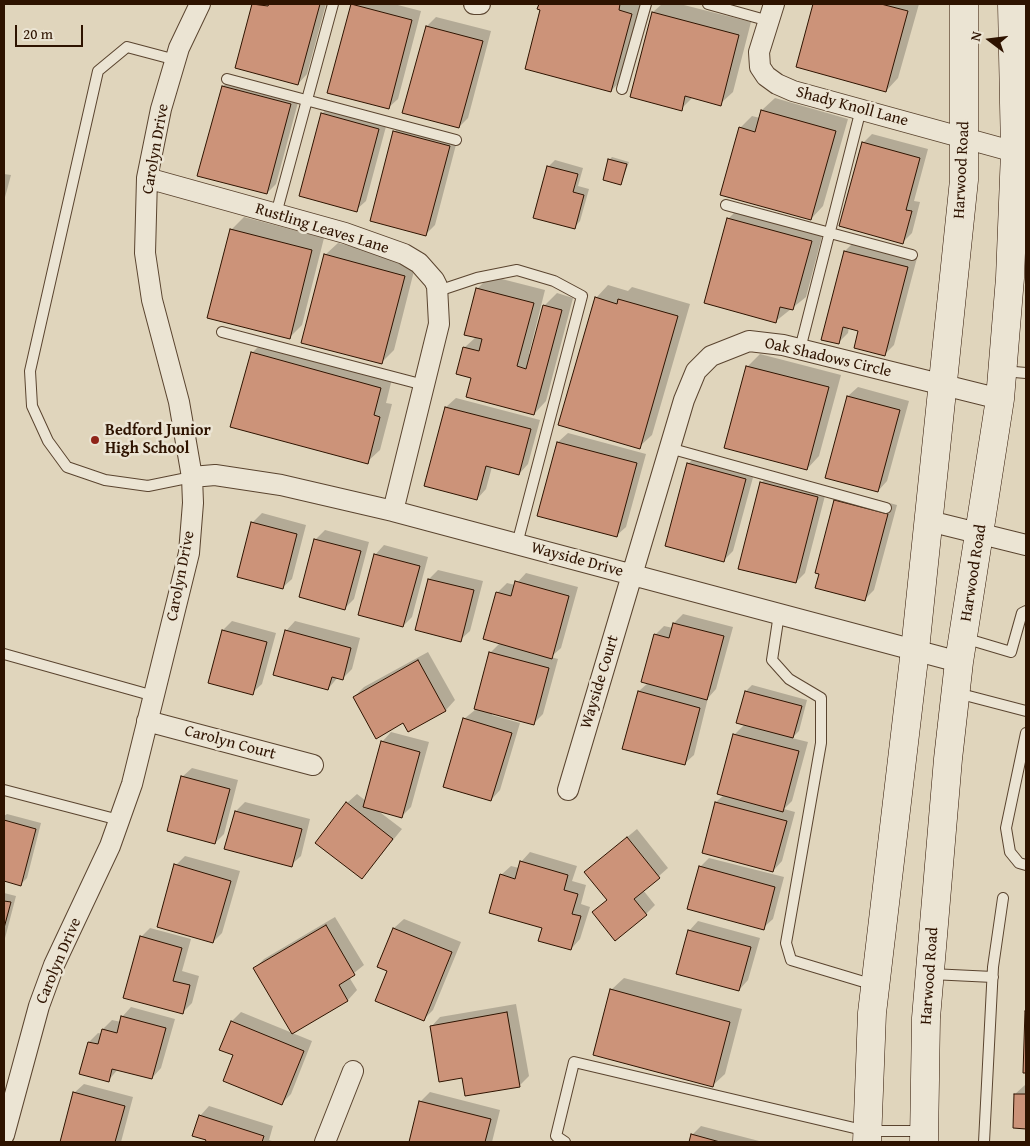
<!DOCTYPE html>
<html>
<head>
<meta charset="utf-8">
<style>
  body { margin:0 }
  #map { position:relative; width:1030px; height:1146px; overflow:hidden; background:#e0d5bc; font-family:"Gentium Book Plus",serif }
  canvas { display:block }
  .frame { position:absolute; inset:0; border:5px solid #2e1300; pointer-events:none }
  .north { position:absolute; left:965px; top:15px; width:50px; height:50px; -webkit-text-stroke:4px #ebe4d3; paint-order:stroke; rotate:285deg; font-size:14px; font-weight:700; line-height:20px; text-align:center; color:#2e1300 }
  .north::after { content:''; display:block; margin:auto; width:18px; height:22px; background:#2e1300; clip-path:polygon(50% 0,100% 100%,50% 72%,0 100%) }
  .scale { position:absolute; left:15px; top:25px; width:68px; height:22px; box-sizing:border-box; border:2px solid #2e1300; border-top:0; padding-left:6px; font-size:15px; line-height:18px; white-space:nowrap; color:#2e1300; -webkit-text-stroke:4px #ebe4d3; paint-order:stroke }
</style>
</head>
<body>
<div id="map">
<canvas width="1030" height="1146"></canvas>
<div class="frame"></div>
<div class="north">N</div>
<div class="scale">20 m</div>
</div>
<script>
const c = document.querySelector('canvas').getContext('2d');
c.lineJoin = 'round';
function fillPath(path, color) { c.fillStyle = color; c.fill(path, 'evenodd'); }
const shape = rows => new Path2D(rows.map(r => 'M' + r).join(''));
function stroke(path, color, width, dash) { c.strokeStyle = color; c.lineWidth = width; c.lineCap = dash ? 'butt' : 'round'; c.setLineDash(dash || []); c.stroke(path); }
function label(font, color, halo, rows, align = 'center') {
  c.font = font + ' "Gentium Book Plus",serif'; c.lineWidth = 5; c.setLineDash([]); c.textBaseline = 'middle'; c.strokeStyle = halo; c.fillStyle = color; for (const [text, x, y, turn = 0] of rows) {
    c.save(); c.translate(x, y); c.rotate((+turn || 0) * Math.PI / 180); c.textAlign = isNaN(turn) ? turn : align; if (halo) c.strokeText(text, 0, 0); c.fillText(text, 0, 0); c.restore();
  }
}
const shadow = shape([
  [253,4,326,4,307,74,298,84,236,67],
  [353,4,394,4,421,11,398,99,388,108],
  [541,4,643,4,623,78,611,91,526,69],
  [662,4,680,4,751,22,733,92,720,104,693,97,681,109,653,12],
  [814,4,919,4,898,78,886,91,797,66],
  [436,17,491,31,468,118,459,127,404,112,427,26],
  [232,77,300,95,276,184,267,193,223,86],
  [775,98,848,119,823,206,811,219,740,128,752,116,760,118,762,110],
  [331,104,388,119,366,201,356,210,322,114],
  [404,122,458,137,435,225,426,234,394,132],
  [872,134,928,149,914,201,920,202,912,233,903,242,863,143],
  [612,157,629,162,621,184,609,160],
  [555,160,583,168,578,186,589,189,580,221,574,228,549,166],
  [4,174,11,175,4,201],
  [740,207,824,229,806,297,776,321,728,219],
  [244,217,324,238,302,325,289,338,231,230],
  [854,242,917,258,894,345,885,354,859,330,849,327,848,333,838,343,845,251],
  [338,243,416,263,394,350,381,363,325,255],
  [490,276,545,290,529,354,531,355,544,306,557,293,573,298,546,401,534,414,473,377,464,348,476,337,465,334,478,288],
  [608,285,628,291,632,287,690,304,652,435,639,447,596,298],
  [264,341,393,375,386,403,392,404,380,450,367,462,252,353],
  [760,354,841,375,819,456,807,469,747,367],
  [858,387,909,401,887,481,878,491,827,477,848,396],
  [456,398,540,420,528,464,519,474,492,467,486,489,477,499,446,407],
  [568,433,646,454,626,527,616,536,558,442],
  [698,454,755,470,733,551,723,561,688,464],
  [771,474,827,488,805,573,796,582,761,483],
  [845,491,897,505,874,590,865,599,820,573,836,500],
  [262,513,306,525,292,579,282,588,252,523],
  [325,530,369,542,354,599,345,608,315,540],
  [384,545,428,557,412,617,403,626,375,555],
  [438,570,483,581,470,631,460,640,429,579],
  [526,573,578,587,561,648,551,657,558,659,543,714,533,724,492,712,492,715,520,723,500,790,491,800,464,719,475,710,490,653,500,643,485,638,498,592,507,583,515,585],
  [683,614,733,627,716,689,708,698,694,755,684,764,639,691,648,683,655,635,664,626,673,628,674,623],
  [232,621,276,633,262,684,252,693,223,630],
  [295,621,360,638,352,669,342,679,338,677,328,689,286,631],
  [428,652,455,700,446,710,408,730,404,722,354,697,364,687],
  [752,685,807,700,799,731,792,738,808,742,792,801,784,809,795,812,782,861,773,871,716,802,724,795,719,794,735,734,745,724,738,722,746,691],
  [391,732,429,742,411,807,402,816,377,810,402,829,362,878,347,803,357,794,366,801,382,742],
  [192,768,238,780,224,834,215,843,182,777],
  [245,802,310,819,301,856,291,865,236,811],
  [7,814,41,823,27,878,21,884,4,880,4,816],
  [637,829,668,868,643,890,655,905,646,914,594,912,608,899,585,872],
  [530,852,577,866,572,881,586,885,581,904,590,907,580,939,571,949,544,927,501,875,511,866,519,868,521,862],
  [185,856,240,871,222,933,213,942,176,865],
  [709,858,784,877,773,919,763,928,700,867],
  [4,893,16,896,4,942],
  [335,917,364,965,349,977,357,990,348,1000,293,1033,255,968,264,959],
  [404,919,461,942,433,1010,424,1019,389,970,379,966,394,928],
  [698,921,760,938,748,980,739,990,689,931],
  [150,928,191,939,182,971,199,976,192,1003,182,1013,141,937],
  [624,978,742,1009,725,1074,712,1086,611,990],
  [516,1004,529,1076,519,1086,463,1076,431,1027,440,1017],
  [131,1007,175,1019,161,1068,152,1078,118,1069,108,1081,89,1042,98,1033,102,1034,103,1029,112,1020,121,1022,122,1017],
  [241,1012,312,1041,291,1094,281,1104,235,1055,232,1021],
  [1026,1017,1026,1072,1024,1071],
  [84,1084,133,1097,121,1142,61,1142,74,1093],
  [1025,1085,1026,1127,1014,1127,1015,1094],
  [430,1092,500,1110,492,1142,410,1142,420,1102],
  [209,1106,273,1126,269,1140,275,1142,206,1142,200,1116],
  [701,1126,763,1142,690,1142,692,1135]
]);
const building = shape([
  [252,4,268,6,269,4,320,4,298,85,235,68,252,4],
  [351,4,412,20,389,109,327,93,351,4],
  [539,4,620,4,619,10,632,14,611,92,525,69,540,10,537,9,539,4],
  [813,4,881,4,908,11,886,92,796,67,813,4],
  [652,12,739,35,721,106,685,96,682,111,630,97,652,12],
  [426,26,483,41,459,128,402,113,426,26],
  [222,86,291,104,267,194,197,176,222,86],
  [761,110,836,131,811,220,720,195,739,127,755,132,761,110],
  [321,113,379,129,357,212,299,196,321,113],
  [393,131,450,146,426,236,370,221,393,131],
  [862,142,920,158,906,210,912,211,903,244,839,226,862,142],
  [608,159,627,164,621,185,603,180,608,159],
  [547,166,578,174,573,192,584,195,575,229,533,218,547,166],
  [727,218,812,241,793,310,780,307,776,323,704,303,727,218],
  [230,229,312,250,290,339,207,318,230,229],
  [844,251,908,267,885,356,854,348,858,331,843,327,839,344,821,340,844,251],
  [324,254,405,276,382,364,301,343,324,254],
  [476,288,534,303,517,366,526,369,543,305,562,310,534,415,466,397,471,378,456,374,463,347,479,351,482,339,464,335,476,288],
  [595,297,617,304,618,299,678,316,640,449,558,425,595,297],
  [251,352,381,388,374,415,380,417,368,464,230,427,251,352],
  [746,366,829,387,807,470,724,448,746,366],
  [847,396,900,410,878,492,825,478,847,396],
  [445,407,531,429,519,475,486,466,477,500,424,486,445,407],
  [557,442,637,463,617,537,537,516,557,442],
  [687,463,746,479,724,562,665,546,687,463],
  [760,482,818,497,796,583,738,569,760,482],
  [834,500,888,514,865,601,815,588,819,574,815,573,834,500],
  [251,522,297,534,283,589,237,577,251,522],
  [314,539,361,551,345,610,299,597,314,539],
  [374,554,420,566,403,627,358,615,374,554],
  [428,579,474,590,461,642,415,630,428,579],
  [515,581,569,596,552,659,483,639,496,592,511,596,515,581],
  [673,623,724,636,707,700,641,682,654,634,669,638,673,623],
  [222,630,267,642,253,695,208,683,222,630],
  [285,630,351,648,343,680,332,677,328,690,273,675,285,630],
  [489,652,549,668,534,725,474,709,489,652],
  [418,660,446,711,408,732,403,723,376,739,353,697,418,660],
  [638,691,700,708,685,765,622,749,638,691],
  [745,691,802,706,793,738,736,723,745,691],
  [463,718,512,733,491,801,443,787,463,718],
  [733,734,799,751,783,812,717,794,733,734],
  [381,741,420,752,402,818,363,807,381,741],
  [181,776,230,789,215,844,167,831,181,776],
  [346,802,393,839,362,879,315,843,346,802],
  [715,802,787,821,773,872,702,853,715,802],
  [235,811,302,829,292,867,224,849,235,811],
  [4,820,36,829,21,886,4,881,4,820],
  [627,837,660,878,634,899,647,915,615,941,592,912,607,900,584,872,627,837],
  [520,861,568,875,564,890,578,894,572,914,581,916,571,950,538,941,542,928,489,913,500,874,515,879,520,861],
  [174,864,231,881,213,943,157,927,174,864],
  [699,866,775,887,764,930,687,909,699,866],
  [4,901,11,902,4,928,4,901],
  [326,925,355,975,339,985,348,1001,292,1034,253,968,326,925],
  [393,928,452,952,424,1021,375,1001,387,971,377,967,393,928],
  [688,930,751,947,739,991,676,974,688,930],
  [140,936,182,948,173,981,190,985,183,1014,123,998,140,936],
  [610,989,730,1022,713,1087,593,1055,610,989],
  [1025,1011,1026,1011,1026,1073,1023,1073,1025,1011],
  [507,1012,520,1087,465,1096,462,1078,439,1082,430,1026,507,1012],
  [121,1016,166,1028,152,1079,112,1069,109,1082,79,1074,88,1042,98,1044,102,1029,117,1033,121,1016],
  [231,1021,304,1051,282,1105,223,1081,233,1055,219,1050,231,1021],
  [73,1092,125,1106,115,1142,60,1142,73,1092],
  [1014,1094,1026,1094,1026,1129,1013,1128,1014,1094],
  [419,1101,491,1119,485,1142,409,1142,419,1101],
  [199,1115,264,1136,262,1142,205,1142,206,1140,192,1136,199,1115],
  [691,1134,720,1142,689,1142,691,1134]
]);
const lane = shape([
  [708,4,769,21],
  [176,60,127,47,98,71,30,371,32,406,48,441,67,467,105,480,148,486,192,477],
  [227,79,456,140],
  [622,89,646,4],
  [726,205,912,255],
  [276,214,333,4],
  [438,291,477,278,517,270,554,281,582,296,517,544],
  [222,332,424,385],
  [800,349,861,109],
  [1003,371,1026,373],
  [669,448,886,508],
  [779,614,772,660,789,679,821,698,821,743,786,943,791,960,874,985],
  [964,638,1011,652,1022,613,1026,611],
  [4,654,154,696],
  [957,693,1026,711],
  [1026,733,1006,828,1010,852,1019,863,1026,865],
  [4,790,119,820],
  [931,974,993,977],
  [565,1142,556,1136,574,1062,867,1131,923,1131],
  [984,1142,993,967,1003,898]
]);
const street = shape([
  [474,4,480,4],
  [774,4,759,52,760,67,766,76,777,84,793,91,1015,152],
  [147,178,345,233,404,254,419,263,434,280,437,286,439,324,393,511],
  [192,477,215,475,281,485,393,511,959,662],
  [929,521,1026,545],
  [147,721,313,765],
  [568,790,684,400,696,371,711,356,749,341,783,345,1000,399],
  [4,1135,39,1006,54,965,110,846,132,784,189,553,193,503,192,477,179,402,152,300,145,253,147,178,161,109,179,48,200,4],
  [325,1142,353,1071]
]);
const secondary = shape([
  [867,1142,872,1013,915,650,964,180,964,4],
  [924,1142,926,1018,948,759,959,662,1000,399,1010,278,1015,152,1012,4]
]);
const markers = [
  [95,440,5,"#8f2418"]
];
const streetNames = [
  ["Shady Knoll Lane",852,107,15],
  ["Carolyn Drive",156,149,-80],
  ["Harwood Road",962,170,-87],
  ["Rustling Leaves Lane",322,229,17],
  ["Oak Shadows Circle",828,358,13],
  ["Wayside Drive",577,560,15],
  ["Harwood Road",974,573,-81],
  ["Carolyn Drive",181,576,-79],
  ["Wayside Court",600,682,-73],
  ["Carolyn Court",230,743,15],
  ["Carolyn Drive",59,961,-67],
  ["Harwood Road",930,976,-86]
];
const poiNames = [
  ["Bedford Junior",105,431],
  ["High School",105,449]
];
fillPath(shadow, '#0003');
fillPath(building, '#cc9379');
stroke(building, '#2e1300', 1);
stroke(lane, '#5a442f', 12);
stroke(street, '#5a442f', 22);
stroke(secondary, '#2e1300', 29);
stroke(lane, '#ebe4d3', 10);
stroke(street, '#ebe4d3', 20);
stroke(secondary, '#ebe4d3', 28);
for (const [x, y, r, color] of markers) { const dot = new Path2D(); dot.arc(x, y, r, 0, 2 * Math.PI); c.fillStyle = color; c.fill(dot); stroke(dot, '#ebe4d3', 2); }
label('16px', '#2e1300', '#ebe4d3', streetNames);
label('bold 16px', '#2e1300', '#ebe4d3', poiNames, 'left');
</script>
</body>
</html>
